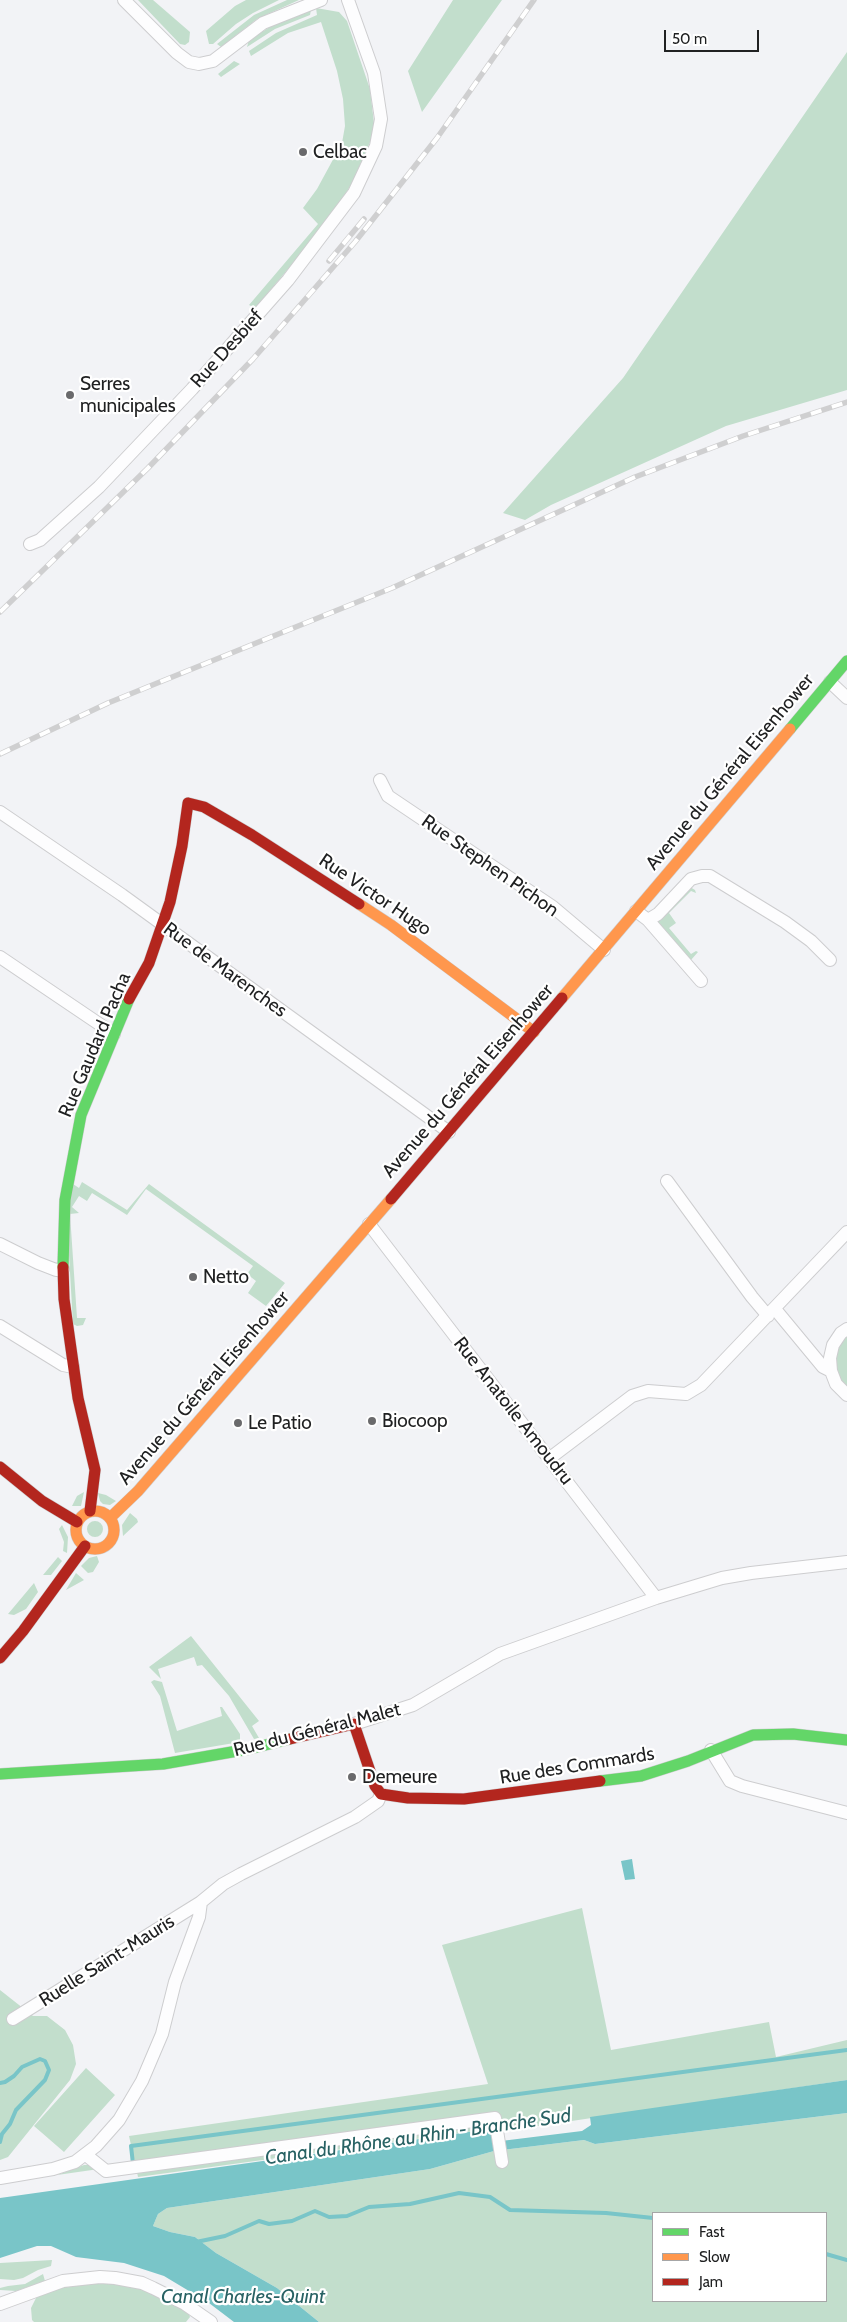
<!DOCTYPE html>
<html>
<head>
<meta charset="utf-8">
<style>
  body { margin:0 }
  #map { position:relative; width:847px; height:2322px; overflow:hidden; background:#f2f3f6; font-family:Cabin,sans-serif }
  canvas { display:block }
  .legend { position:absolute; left:652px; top:2212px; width:175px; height:90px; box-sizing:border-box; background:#fff; border:1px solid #a6a6a7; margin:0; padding:6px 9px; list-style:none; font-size:15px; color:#202122 }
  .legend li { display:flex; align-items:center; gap:10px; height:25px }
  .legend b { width:25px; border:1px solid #a6a6a7 }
  .scale { position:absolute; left:664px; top:30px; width:95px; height:22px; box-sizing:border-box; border:2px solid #202122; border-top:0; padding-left:6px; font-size:15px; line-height:18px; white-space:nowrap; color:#202122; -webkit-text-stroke:4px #fff; paint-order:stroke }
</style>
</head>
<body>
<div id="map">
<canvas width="847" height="2322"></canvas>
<ul class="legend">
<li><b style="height:6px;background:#63d668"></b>Fast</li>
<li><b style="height:6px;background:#ff974d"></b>Slow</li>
<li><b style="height:6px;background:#b3261e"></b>Jam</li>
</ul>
<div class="scale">50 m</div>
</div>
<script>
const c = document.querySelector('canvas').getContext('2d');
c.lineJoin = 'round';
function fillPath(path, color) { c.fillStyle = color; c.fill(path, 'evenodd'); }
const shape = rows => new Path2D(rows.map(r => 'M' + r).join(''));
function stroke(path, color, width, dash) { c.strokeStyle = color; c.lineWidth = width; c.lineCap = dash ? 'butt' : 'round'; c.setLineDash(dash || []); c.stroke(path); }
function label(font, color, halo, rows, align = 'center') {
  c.font = font + ' Cabin,sans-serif'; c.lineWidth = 4.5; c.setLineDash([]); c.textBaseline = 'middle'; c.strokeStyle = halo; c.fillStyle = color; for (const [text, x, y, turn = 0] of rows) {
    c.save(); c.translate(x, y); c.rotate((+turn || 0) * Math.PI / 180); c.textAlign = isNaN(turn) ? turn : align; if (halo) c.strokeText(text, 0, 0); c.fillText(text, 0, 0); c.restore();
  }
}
const green = shape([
  [138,0,153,0,190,32,189,42,185,45,180,44],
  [246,0,279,0,253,13,236,24,213,44,209,44,206,31,235,6],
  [287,0,299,0,257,19,221,47,217,44,254,15],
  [453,0,502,0,422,112,408,71],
  [316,8,339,12,347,21,370,89,374,123,371,140,352,183,331,218,257,306,253,307,249,305,318,224,303,208,317,189,342,143,345,126,343,99,337,71,321,22,288,33,251,56,249,51,276,33,317,15],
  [311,10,310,15,275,29,247,47,249,40,273,25],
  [847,52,847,390,726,426,551,505,525,520,503,513,623,378],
  [234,61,240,64,221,77,218,74],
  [690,887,695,890,696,893,691,891,669,913,676,923,669,928,691,954,696,951,698,952,691,960,656,921],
  [82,1182,127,1210,149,1184,285,1283,266,1306,248,1293,256,1281,247,1274,253,1266,146,1189,127,1215,92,1193,87,1201,79,1196,72,1207,79,1213,70,1214,77,1318,86,1318,83,1325,77,1326,73,1324,67,1221,73,1184,79,1188],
  [847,1329,847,1395,836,1384,833,1345],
  [84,1492,81,1506,72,1506,77,1496],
  [98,1493,106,1495,116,1501,110,1505,103,1504,100,1501],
  [130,1513,137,1519,138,1522,123,1536,122,1525],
  '87 1529a8 8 0 1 1 16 0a8 8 0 1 1-16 0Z',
  [62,1525,68,1537,67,1553,63,1551,64,1542,59,1529],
  [97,1556,99,1562,93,1572,88,1573,81,1566,89,1558],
  [58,1557,62,1561,51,1575,43,1575],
  [76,1573,84,1580,66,1590],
  [34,1583,38,1592,26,1609,14,1615,8,1614],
  [191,1636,259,1721,252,1726,259,1738,254,1739,229,1696,202,1665,197,1666,194,1657,158,1669,161,1679,149,1667],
  [154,1680,162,1682,177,1731,222,1716,220,1707,222,1707,240,1734,240,1742,175,1753,160,1696,151,1682],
  [582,1908,611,2050,769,2022,776,2057,847,2040,847,2080,538,2126,503,2126,490,2129,138,2177,129,2136,488,2084,442,1945],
  [0,1990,33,2016,47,2016,65,2030,73,2045,76,2064,70,2080,8,2157,0,2160],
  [86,2068,115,2095,64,2152,34,2126],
  [847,2113,847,2322,319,2322,277,2288,216,2253,195,2237,170,2232,153,2226,158,2214,167,2208,430,2169,494,2151,584,2140,595,2144],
  [653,2213,826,2213,826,2301,653,2301],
  [84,2165,90,2165,99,2169,57,2175],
  [52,2260,51,2266,38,2270,23,2278,14,2280,0,2279,0,2263],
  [43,2274,45,2281,16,2291,0,2290,0,2288,8,2286,25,2284],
  [100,2282,129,2285,144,2290,188,2312,190,2317,186,2322,34,2322,32,2320,31,2308,36,2298,43,2293,61,2287]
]);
const water = shape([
  [632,1859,635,1879,625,1880,621,1861],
  [847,2080,847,2113,595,2144,584,2140,494,2151,430,2169,167,2208,158,2214,153,2226,170,2232,195,2237,216,2253,277,2288,319,2322,234,2322,209,2303,164,2276,124,2263,76,2257,51,2246,37,2246,0,2258,0,2198,490,2129,493,2142,582,2131,591,2125,590,2117]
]);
const stream = shape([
  [0,2083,5,2082,14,2076,22,2067,40,2059,45,2061,49,2070,45,2080,16,2110,10,2124,2,2134,0,2142],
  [133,2164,131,2146,847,2050],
  [196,2242,225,2236,259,2221,269,2224,292,2221,315,2211,329,2217,347,2216,369,2207,410,2204,459,2193,490,2197,510,2210,606,2213,653,2218],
  [826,2254,847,2260]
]);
const street = shape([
  [124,0,177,53,189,62,199,64,213,61,263,23,321,0],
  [30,544,40,540,99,487,192,389,288,280,354,193,376,146,381,119,374,73,348,0],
  [830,682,847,698],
  [380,780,388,796,553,907,604,950],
  [0,812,122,895,449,1132],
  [636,911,648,920,658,914,691,879,702,876,710,876,785,922,811,941,830,960],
  [648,920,701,981],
  [0,957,114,1034],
  [667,1181,752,1297,768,1316],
  [369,1224,656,1598],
  [0,1244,38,1263,56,1270,63,1269],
  [775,1309,823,1367,831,1371],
  [0,1326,63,1365,73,1367],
  [847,1329,841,1333,833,1345,830,1358,831,1371,836,1384,847,1395],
  [550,1458,632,1396,648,1391,686,1394,701,1385,847,1232],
  [354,1724,413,1705,500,1654,656,1598,722,1578,751,1573,847,1562],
  [711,1750,730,1781,742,1786,847,1813],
  [13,2019,201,1902],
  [86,2155,106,2171,495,2118,502,2162],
  [0,2178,53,2169,75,2162,96,2146,119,2120,142,2081,162,2034,175,1982,199,1917,201,1902,223,1884,241,1874,355,1817,378,1801,381,1794],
  [0,2304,63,2281,100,2277,115,2278,142,2283,153,2288,185,2304,211,2322]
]);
const fast = shape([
  [790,729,847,661],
  [63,1267,65,1200,81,1115,129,999],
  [0,1774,163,1764,249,1749,290,1739],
  [600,1781,641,1776,688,1761,753,1735,793,1734,847,1740]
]);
const slow = shape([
  [359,904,391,925,534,1032],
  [562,998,790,729],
  '76 1530a19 19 0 1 1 38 0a19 19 0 1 1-38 0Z',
  [110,1518,138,1491,391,1199]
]);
const jam = shape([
  [129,999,149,963,170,902,182,846,188,803,204,807,252,835,359,904],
  [391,1199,562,998],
  [63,1267,64,1299,78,1398,95,1470,90,1511],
  [0,1467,42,1501,77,1522],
  [0,1658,23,1631,85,1546],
  [290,1739,354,1724,375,1786,381,1794,408,1798,464,1799,600,1781]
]);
const rail = shape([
  [329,261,364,219],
  [0,612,148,468,253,359,302,303,355,242,437,138,534,0],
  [0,754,108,703,392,588,635,477,743,436,847,402]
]);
const markers = [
  [303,152,5,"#6a6a6c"],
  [70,395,5,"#6a6a6c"],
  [193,1277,5,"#6a6a6c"],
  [372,1421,5,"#6a6a6c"],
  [238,1423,5,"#6a6a6c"],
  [352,1777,5,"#6a6a6c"]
];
const poiNames = [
  ["Celbac",313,152],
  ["Serres",80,384],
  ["municipales",80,406],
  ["Netto",203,1277],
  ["Biocoop",382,1421],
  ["Le Patio",248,1423],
  ["Demeure",362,1777]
];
const streetNames = [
  ["Rue Desbief",227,349,-48],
  ["Avenue du Général Eisenhower",730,772,-50],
  ["Rue Stephen Pichon",490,866,35],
  ["Rue Victor Hugo",375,895,34],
  ["Rue de Marenches",225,970,36],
  ["Rue Gaudard Pacha",95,1045,-67],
  ["Avenue du Général Eisenhower",468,1081,-49],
  ["Avenue du Général Eisenhower",204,1388,-49],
  ["Rue Anatoile Amoudru",513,1411,52],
  ["Rue du Général Malet",317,1730,-14],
  ["Rue des Commards",577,1766,-9],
  ["Ruelle Saint-Mauris",107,1961,-32]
];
const waterNames = [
  ["Canal du Rhône au Rhin - Branche Sud",418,2137,-8],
  ["Canal Charles-Quint",243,2297]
];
fillPath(green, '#c2decc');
fillPath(water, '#79c5c8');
stroke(stream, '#79c5c8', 4);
stroke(street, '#cdcdcf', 14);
stroke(fast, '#cdcdcf', 12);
stroke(slow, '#cdcdcf', 12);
stroke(jam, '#cdcdcf', 12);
stroke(street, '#fdfdfe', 12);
stroke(fast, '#63d668', 11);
stroke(slow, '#ff974d', 11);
stroke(jam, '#b3261e', 11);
stroke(rail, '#cfcfd0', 5.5);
stroke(rail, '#fff', 4, [11]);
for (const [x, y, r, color] of markers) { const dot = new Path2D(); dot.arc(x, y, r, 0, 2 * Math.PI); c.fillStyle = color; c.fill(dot); stroke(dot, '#fff', 2); }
label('19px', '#202122', '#fff', poiNames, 'left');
label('19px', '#202122', '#fff', streetNames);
label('italic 20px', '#286264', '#fff', waterNames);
</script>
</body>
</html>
